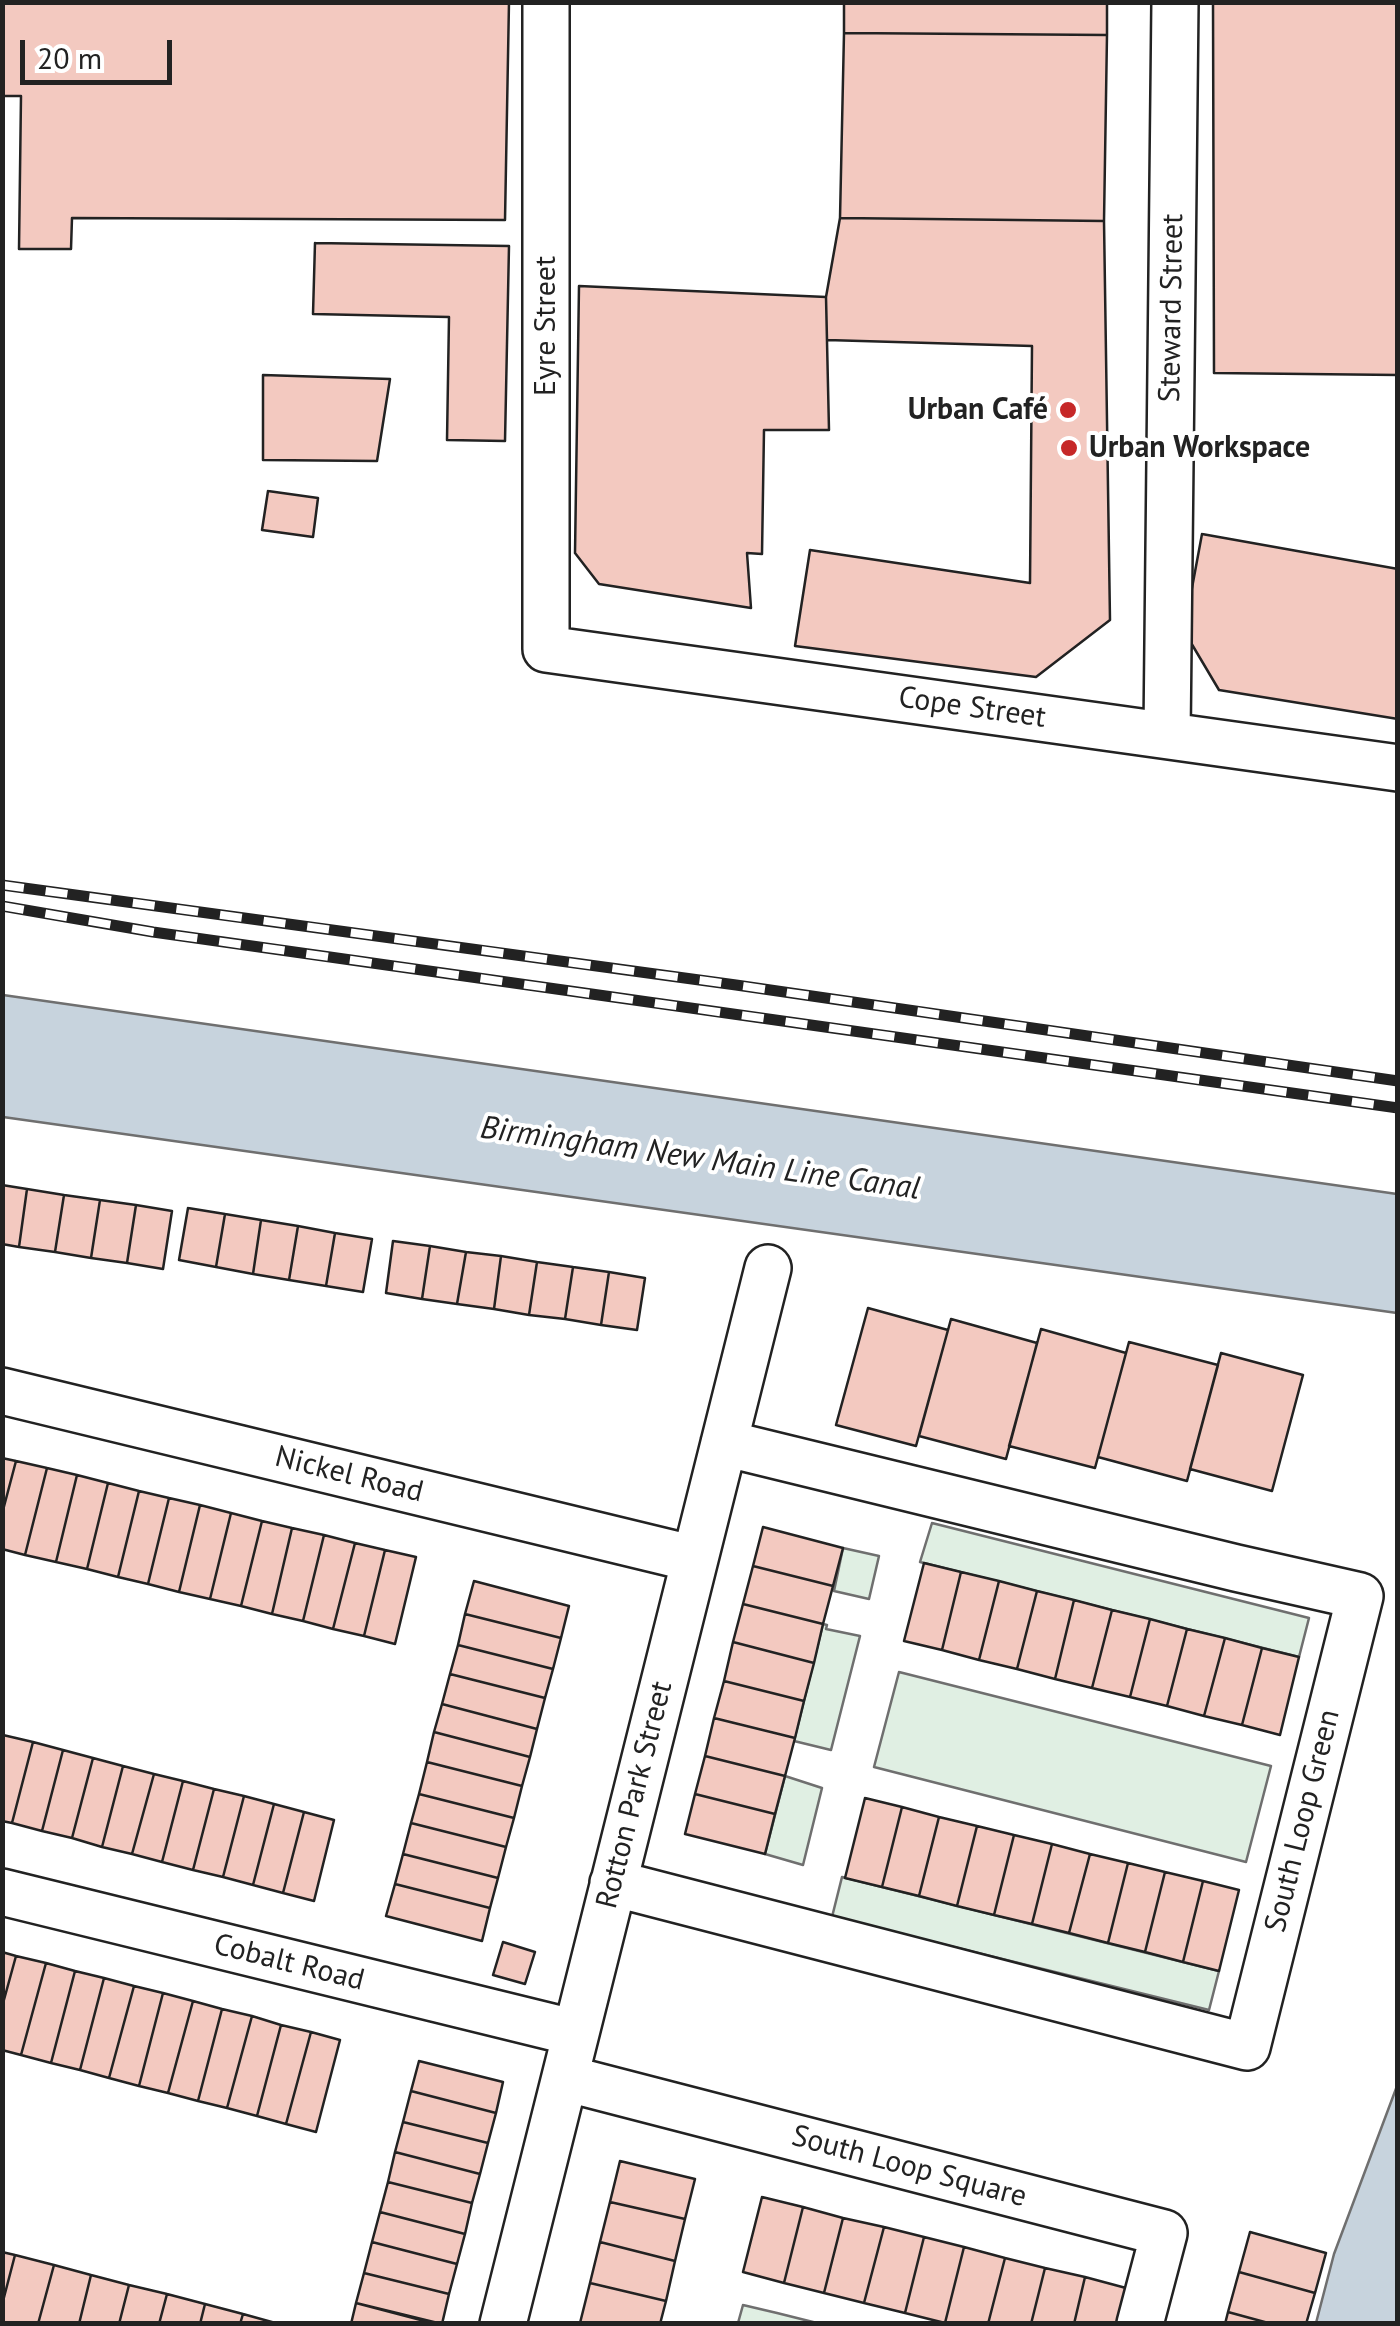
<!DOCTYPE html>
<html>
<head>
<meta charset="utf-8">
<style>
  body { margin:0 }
  #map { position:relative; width:1400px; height:2326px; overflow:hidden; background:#fff; font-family:"PT Sans",sans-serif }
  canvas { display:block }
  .frame { position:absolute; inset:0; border:5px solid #222; pointer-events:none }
  .scale { position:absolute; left:20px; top:40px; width:152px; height:45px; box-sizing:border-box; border:5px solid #222; border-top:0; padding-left:12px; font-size:30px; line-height:35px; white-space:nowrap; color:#222; -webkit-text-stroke:8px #fff; paint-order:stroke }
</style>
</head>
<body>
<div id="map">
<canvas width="1400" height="2326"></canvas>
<div class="frame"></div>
<div class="scale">20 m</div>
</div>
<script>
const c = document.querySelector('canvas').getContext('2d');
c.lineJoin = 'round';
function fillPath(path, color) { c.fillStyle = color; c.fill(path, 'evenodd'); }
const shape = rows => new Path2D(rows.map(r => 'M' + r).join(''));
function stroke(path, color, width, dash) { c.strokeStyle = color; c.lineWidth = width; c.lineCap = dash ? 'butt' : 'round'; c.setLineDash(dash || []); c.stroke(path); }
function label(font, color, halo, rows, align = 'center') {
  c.font = font + ' "PT Sans",sans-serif'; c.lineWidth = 8; c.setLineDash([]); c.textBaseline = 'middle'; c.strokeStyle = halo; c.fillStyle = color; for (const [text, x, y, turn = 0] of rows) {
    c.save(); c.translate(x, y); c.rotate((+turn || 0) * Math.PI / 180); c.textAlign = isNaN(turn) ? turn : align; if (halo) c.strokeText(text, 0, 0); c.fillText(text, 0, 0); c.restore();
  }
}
const green = shape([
  [932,1523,1309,1618,1299,1657,920,1562,932,1523],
  [843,1548,879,1556,869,1599,834,1591,843,1548],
  [823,1624,827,1625,826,1629,860,1636,831,1750,794,1741,823,1624],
  [899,1672,1271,1766,1246,1862,874,1767,899,1672],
  [785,1776,822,1788,803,1865,765,1854,785,1776],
  [842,1877,1219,1971,1209,2010,832,1917,842,1877],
  [743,2305,777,2313,817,2323,738,2323,743,2305]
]);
const water = shape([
  [3,995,1397,1194,1397,1313,3,1117,3,995],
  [1397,2086,1397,2323,1316,2323,1334,2254,1397,2086]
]);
const building = shape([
  [2,2,509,2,505,220,72,218,71,249,19,249,21,96,2,96,2,2],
  [844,2,1107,2,1107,35,844,33,844,2],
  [1213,2,1398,2,1398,375,1214,373,1213,2],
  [844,33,1107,35,1104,221,840,218,844,33],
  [840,218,1104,221,1110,620,1036,677,795,646,810,550,1030,583,1032,346,827,340,826,297,840,218],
  [315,243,509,246,505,441,447,440,449,317,313,314,315,243],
  [579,286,826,297,829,430,764,430,762,554,747,553,751,608,599,584,575,553,579,286],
  [263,375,390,379,377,461,263,460,263,375],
  [268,491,318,498,313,537,262,530,268,491],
  [1202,534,1398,569,1398,719,1219,690,1184,631,1202,534],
  [2,1185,27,1189,19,1247,2,1244,2,1185],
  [27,1189,64,1195,55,1252,19,1247,27,1189],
  [64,1195,100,1200,91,1258,55,1252,64,1195],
  [100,1200,136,1205,127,1263,91,1258,100,1200],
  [136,1205,172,1211,163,1269,127,1263,136,1205],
  [188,1208,225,1214,216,1267,179,1260,188,1208],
  [225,1214,261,1220,253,1274,216,1267,225,1214],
  [261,1220,298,1226,289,1280,253,1274,261,1220],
  [298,1226,335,1233,326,1286,289,1280,298,1226],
  [335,1233,372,1239,363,1292,326,1286,335,1233],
  [393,1241,430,1246,422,1299,386,1293,393,1241],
  [430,1246,466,1252,457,1304,422,1299,430,1246],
  [466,1252,501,1256,494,1309,457,1304,466,1252],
  [501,1256,537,1262,529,1315,494,1309,501,1256],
  [537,1262,573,1267,565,1319,529,1315,537,1262],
  [573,1267,609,1272,601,1325,565,1319,573,1267],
  [609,1272,645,1278,637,1330,601,1325,609,1272],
  [868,1308,948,1330,916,1446,836,1425,868,1308],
  [951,1319,1037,1343,1006,1459,919,1436,951,1319],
  [1041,1329,1126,1353,1095,1468,1009,1446,1041,1329],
  [1129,1342,1218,1365,1187,1481,1098,1457,1129,1342],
  [1221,1353,1303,1375,1272,1491,1190,1469,1221,1353],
  [2,1458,16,1461,2,1514,2,1458],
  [16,1461,47,1468,25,1555,2,1549,2,1514,16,1461],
  [47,1468,77,1475,56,1562,25,1555,47,1468],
  [77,1475,108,1483,87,1569,56,1562,77,1475],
  [108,1483,139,1491,118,1577,87,1569,108,1483],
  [139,1491,169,1498,148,1584,118,1577,139,1491],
  [169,1498,200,1505,179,1592,148,1584,169,1498],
  [200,1505,231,1513,210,1599,179,1592,200,1505],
  [231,1513,262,1521,241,1606,210,1599,231,1513],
  [262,1521,292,1528,272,1614,241,1606,262,1521],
  [763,1527,843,1548,833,1586,753,1566,763,1527],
  [292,1528,324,1535,303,1621,272,1614,292,1528],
  [324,1535,355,1543,333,1629,303,1621,324,1535],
  [355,1543,385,1550,364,1636,333,1629,355,1543],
  [385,1550,416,1557,395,1644,364,1636,385,1550],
  [924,1563,961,1572,942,1650,904,1641,924,1563],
  [753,1566,833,1586,823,1624,743,1604,753,1566],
  [961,1572,999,1581,979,1660,942,1650,961,1572],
  [474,1581,569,1606,561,1638,465,1614,474,1581],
  [999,1581,1037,1591,1017,1669,979,1660,999,1581],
  [1037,1591,1074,1600,1055,1679,1017,1669,1037,1591],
  [1074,1600,1112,1610,1092,1688,1055,1679,1074,1600],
  [743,1604,823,1624,814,1663,733,1642,743,1604],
  [1112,1610,1150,1619,1130,1697,1092,1688,1112,1610],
  [465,1614,561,1638,553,1669,458,1645,465,1614],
  [1150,1619,1187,1629,1167,1706,1130,1697,1150,1619],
  [1187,1629,1225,1638,1204,1716,1167,1706,1187,1629],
  [1225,1638,1262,1648,1242,1725,1204,1716,1225,1638],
  [733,1642,814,1663,804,1701,724,1681,733,1642],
  [458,1645,553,1669,545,1698,450,1674,458,1645],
  [1262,1648,1299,1657,1280,1735,1242,1725,1262,1648],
  [450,1674,545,1698,537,1729,442,1704,450,1674],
  [724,1681,804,1701,795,1738,714,1718,724,1681],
  [442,1704,537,1729,530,1757,434,1732,442,1704],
  [714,1718,795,1738,785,1776,705,1756,714,1718],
  [434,1732,530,1757,522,1786,427,1762,434,1732],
  [3,1735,33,1742,12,1823,2,1821,3,1735],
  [33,1742,63,1750,42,1831,12,1823,33,1742],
  [63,1750,93,1758,72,1838,42,1831,63,1750],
  [705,1756,785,1776,775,1814,695,1794,705,1756],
  [93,1758,123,1766,102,1847,72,1838,93,1758],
  [427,1762,522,1786,514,1818,419,1794,427,1762],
  [123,1766,154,1774,132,1854,102,1847,123,1766],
  [154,1774,183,1781,162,1862,132,1854,154,1774],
  [183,1781,214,1789,193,1870,162,1862,183,1781],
  [214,1789,244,1796,223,1877,193,1870,214,1789],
  [419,1794,514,1818,506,1847,411,1823,419,1794],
  [695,1794,775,1814,765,1854,685,1834,695,1794],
  [244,1796,274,1804,253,1885,223,1877,244,1796],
  [865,1798,902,1807,882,1887,845,1878,865,1798],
  [274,1804,304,1812,283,1893,253,1885,274,1804],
  [902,1807,939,1817,919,1896,882,1887,902,1807],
  [304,1812,334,1820,314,1901,283,1893,304,1812],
  [939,1817,977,1826,957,1906,919,1896,939,1817],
  [411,1823,506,1847,498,1878,403,1854,411,1823],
  [977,1826,1014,1835,994,1915,957,1906,977,1826],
  [1014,1835,1052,1844,1032,1924,994,1915,1014,1835],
  [1052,1844,1090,1854,1069,1933,1032,1924,1052,1844],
  [403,1854,498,1878,490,1908,395,1884,403,1854],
  [1090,1854,1128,1863,1108,1943,1069,1933,1090,1854],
  [1128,1863,1165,1872,1145,1952,1108,1943,1128,1863],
  [1165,1872,1203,1881,1183,1962,1145,1952,1165,1872],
  [1203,1881,1239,1890,1219,1971,1183,1962,1203,1881],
  [395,1884,490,1908,482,1941,386,1916,395,1884],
  [503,1942,535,1952,525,1984,493,1975,503,1942],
  [2,1952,16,1956,2,2007,2,1952],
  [16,1956,46,1963,21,2055,2,2050,2,2007,16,1956],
  [46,1963,75,1971,51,2063,21,2055,46,1963],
  [75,1971,104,1978,80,2070,51,2063,75,1971],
  [104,1978,134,1986,109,2078,80,2070,104,1978],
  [134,1986,163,1993,139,2086,109,2078,134,1986],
  [163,1993,193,2001,168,2093,139,2086,163,1993],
  [193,2001,222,2009,198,2101,168,2093,193,2001],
  [222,2009,252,2016,227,2108,198,2101,222,2009],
  [252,2016,281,2025,257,2116,227,2108,252,2016],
  [281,2025,311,2032,286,2124,257,2116,281,2025],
  [311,2032,340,2040,316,2132,286,2124,311,2032],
  [419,2061,503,2082,496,2113,411,2091,419,2061],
  [411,2091,496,2113,488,2143,403,2122,411,2091],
  [403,2122,488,2143,480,2174,395,2152,403,2122],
  [395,2152,480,2174,472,2203,388,2182,395,2152],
  [620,2161,695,2179,685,2219,610,2202,620,2161],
  [388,2182,472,2203,465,2234,380,2212,388,2182],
  [762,2197,803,2207,784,2283,743,2272,762,2197],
  [610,2202,685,2219,675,2261,600,2242,610,2202],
  [803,2207,843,2218,824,2293,784,2283,803,2207],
  [380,2212,465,2234,457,2264,372,2242,380,2212],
  [843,2218,884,2227,864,2303,824,2293,843,2218],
  [884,2227,924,2237,905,2313,864,2303,884,2227],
  [1250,2232,1326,2253,1315,2293,1239,2272,1250,2232],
  [924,2237,964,2247,945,2323,905,2313,924,2237],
  [372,2242,457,2264,449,2294,364,2273,372,2242],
  [600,2242,675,2261,666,2301,590,2283,600,2242],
  [964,2247,1005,2258,988,2324,945,2323,964,2247],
  [2,2252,15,2255,2,2305,2,2252],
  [15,2255,54,2265,38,2324,2,2324,2,2305,15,2255],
  [1005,2258,1045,2268,1031,2324,988,2324,1005,2258],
  [54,2265,91,2275,79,2324,38,2324,54,2265],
  [1045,2268,1085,2277,1074,2324,1031,2324,1045,2268],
  [1239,2272,1315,2293,1306,2324,1272,2324,1228,2312,1239,2272],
  [364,2273,449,2294,442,2324,356,2303,364,2273],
  [91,2275,129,2285,119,2324,79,2324,91,2275],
  [1085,2277,1126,2288,1117,2324,1074,2324,1085,2277],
  [590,2283,666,2301,660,2324,580,2323,590,2283],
  [129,2285,167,2294,159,2324,119,2324,129,2285],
  [167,2294,205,2304,200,2324,159,2324,167,2294],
  [356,2303,436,2324,351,2324,356,2303],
  [205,2304,243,2314,240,2324,200,2324,205,2304],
  [1228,2312,1272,2324,1225,2324,1228,2312],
  [243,2314,279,2324,240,2324,243,2314]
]);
const minor = shape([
  [546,2,546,649,1398,768],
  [1167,734,1175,2],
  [2,1391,695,1559],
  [613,1883,1247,2047,1360,1596,1236,1568,724,1443],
  [2,1892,576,2033],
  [565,2078,1164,2233,1140,2324],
  [503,2324,768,1268]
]);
const rail = shape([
  [2,885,736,985,1398,1081],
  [2,906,153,932,1398,1108]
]);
const markers = [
  [1068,410,10,"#c62828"],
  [1069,448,10,"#c62828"]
];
const streetNames = [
  ["Steward Street",1172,308,-89],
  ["Eyre Street",546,326,-90],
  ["Cope Street",972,708,8],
  ["Nickel Road",349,1475,14],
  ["Rotton Park Street",635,1795,-76],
  ["South Loop Green",1303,1821,-76],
  ["Cobalt Road",289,1963,14],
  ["South Loop Square",909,2167,15]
];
const poiNames = [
  ["Urban Café",1048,410],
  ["Urban Workspace",1089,448,"left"]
];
const waterNames = [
  ["Birmingham New Main Line Canal",700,1159,8]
];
fillPath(green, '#e0efe3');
stroke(green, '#6f6f6f', 2.5);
fillPath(water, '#c7d3dd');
stroke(water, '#6f6f6f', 2.5);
fillPath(building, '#f3c9c0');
stroke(building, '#222', 2.5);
stroke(minor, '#222', 50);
stroke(minor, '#fff', 45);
stroke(rail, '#222', 11);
stroke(rail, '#fff', 8, [22]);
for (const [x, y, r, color] of markers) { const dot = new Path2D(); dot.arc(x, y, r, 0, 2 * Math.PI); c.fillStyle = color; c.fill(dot); stroke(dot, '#fff', 4); }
label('30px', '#222', '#fff', streetNames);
label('bold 30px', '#222', '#fff', poiNames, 'right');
label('italic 32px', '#222', '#fff', waterNames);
</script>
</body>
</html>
